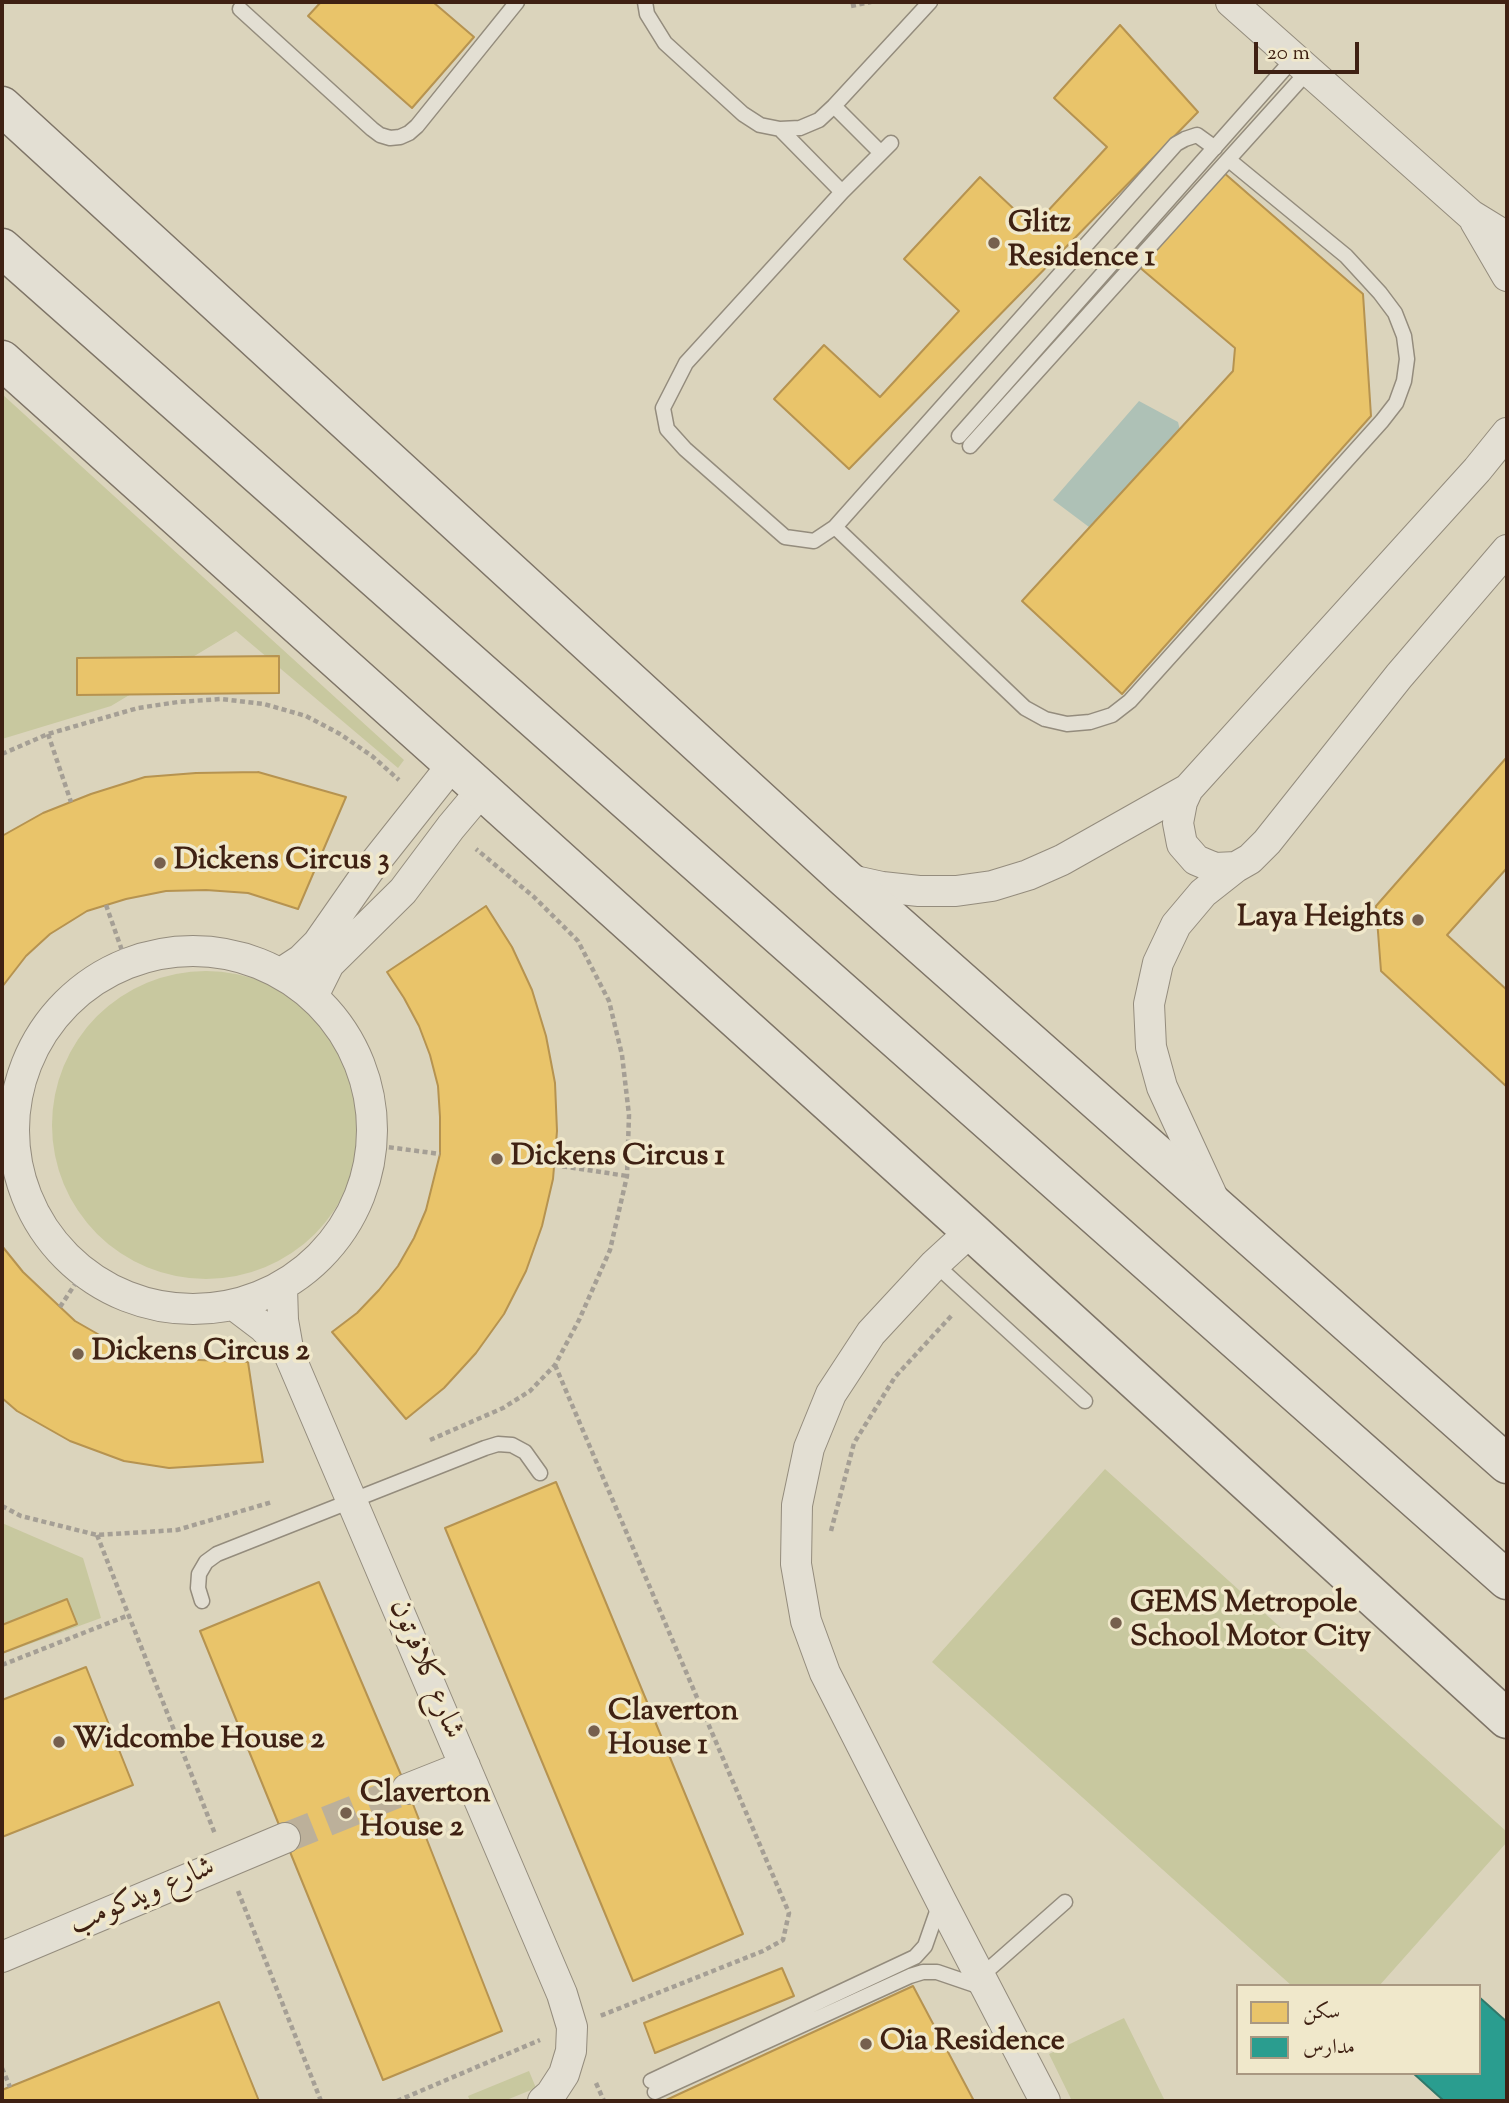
<!DOCTYPE html>
<html>
<head>
<meta charset="utf-8">
<style>
  body { margin:0 }
  #map { position:relative; width:1509px; height:2103px; overflow:hidden; background:#dbd4bc; font-family:"Sorts Mill Goudy",Amiri,serif }
  canvas { display:block }
  .frame { position:absolute; inset:0; border:4px solid #3f2113; pointer-events:none }
  .legend { position:absolute; left:1236px; top:1984px; width:245px; height:91px; box-sizing:border-box; background:#f0e8cb; border:2px solid #a99881; margin:0; padding:9px 12px; list-style:none; font-size:21px; color:#3f2113 }
  .legend li { display:flex; align-items:center; gap:14px; height:35px }
  .legend b { width:35px; border:2px solid #a99881 }
  .scale { position:absolute; left:1254px; top:42px; width:105px; height:32px; box-sizing:border-box; border:4px solid #3f2113; border-top:0; padding-left:9px; font-size:21px; line-height:24px; white-space:nowrap; color:#3f2113; -webkit-text-stroke:5px #f0e8cb; paint-order:stroke }
</style>
</head>
<body>
<div id="map">
<canvas width="1509" height="2103"></canvas>
<div class="frame"></div>
<ul class="legend">
<li><b style="height:19px;background:#e9c46a"></b>سكن</li>
<li><b style="height:19px;background:#2a9d8f"></b>مدارس</li>
</ul>
<div class="scale">20 m</div>
</div>
<script>
const c = document.querySelector('canvas').getContext('2d');
c.lineJoin = 'round';
function fillPath(path, color) { c.fillStyle = color; c.fill(path, 'evenodd'); }
const shape = rows => new Path2D(rows.map(r => 'M' + r).join(''));
function stroke(path, color, width, dash) { c.strokeStyle = color; c.lineWidth = width; c.lineCap = dash ? 'butt' : 'round'; c.setLineDash(dash || []); c.stroke(path); }
function label(font, color, halo, rows, align = 'center') {
  c.font = font + ' "Sorts Mill Goudy",Amiri,serif'; c.lineWidth = 7; c.setLineDash([]); c.textBaseline = 'middle'; c.strokeStyle = halo; c.fillStyle = color; for (const [text, x, y, turn = 0] of rows) {
    c.save(); c.translate(x, y); c.rotate((+turn || 0) * Math.PI / 180); c.textAlign = isNaN(turn) ? turn : align; if (halo) c.strokeText(text, 0, 0); c.fillText(text, 0, 0); c.restore();
  }
}
const green = shape([
  [2,394,404,760,398,768,236,631,111,706,2,739],
  '52 1125a154 154 0 1 1 308 0a154 154 0 1 1-308 0Z',
  [1105,1469,1507,1832,1507,1842,1379,1986,1292,1986,932,1662],
  [2,1523,83,1558,101,1618,2,1654],
  [1124,2018,1165,2101,1072,2101,1049,2054],
  [529,2071,536,2088,504,2101,470,2101,468,2096]
]);
const water = shape([
  [1139,401,1178,422,1186,455,1151,472,1089,527,1053,500]
]);
const homes = shape([
  [321,2,433,2,474,37,412,108,308,16,321,2],
  [1120,25,1198,112,849,469,774,399,824,345,880,397,959,311,904,259,980,177,1033,227,1107,147,1054,98,1120,25],
  [1223,172,1363,294,1371,416,1122,694,1022,601,1233,371,1235,348,1138,266,1223,172],
  [279,656,279,693,77,695,77,658,279,656],
  [1507,757,1507,868,1447,935,1507,990,1507,1087,1381,971,1376,906,1507,757],
  [258,772,346,797,298,909,248,893,206,890,166,891,126,899,87,911,50,934,26,956,2,987,2,836,43,813,91,794,145,777,196,773,258,772],
  [486,906,512,947,532,990,546,1036,555,1083,557,1131,553,1179,542,1226,526,1271,504,1314,476,1353,444,1388,406,1419,332,1332,357,1313,379,1290,398,1266,414,1238,426,1210,440,1154,440,1117,438,1086,430,1055,419,1026,404,998,387,972,486,906],
  [2,1246,23,1272,75,1321,103,1337,133,1350,175,1359,248,1362,263,1462,169,1468,124,1461,70,1441,17,1411,2,1398,2,1246],
  [556,1482,743,1934,633,1981,445,1528,556,1482],
  [319,1582,407,1789,502,2031,383,2080,200,1631,319,1582],
  [67,1599,77,1624,2,1653,2,1625,67,1599],
  [86,1667,133,1785,2,1837,2,1700,86,1667],
  [782,1968,794,1996,655,2053,644,2023,782,1968],
  [913,1986,974,2101,664,2101,913,1986],
  [219,2002,259,2101,2,2101,2,2090,219,2002]
]);
const schools = shape([
  [1479,1997,1507,2022,1507,2101,1444,2101,1413,2073,1479,2073,1479,1997]
]);
const streetTunnel = shape([
  [285,1838,407,1789]
]);
const path = shape([
  [851,6,871,2],
  [48,734,71,802],
  [2,754,48,734,138,708,178,702,221,699,264,704,306,716,340,734,372,756,399,780],
  [106,905,126,962],
  [372,1145,440,1154],
  [554,1165,627,1176],
  [60,1307,83,1272],
  [555,1365,789,1913,783,1940,763,1951,600,2016],
  [430,1440,503,1408,530,1391,555,1365,579,1320,610,1250,627,1176,629,1115,622,1055,609,1001,578,941,534,897,476,849],
  [2,1506,21,1516,97,1535,177,1530,272,1502],
  [831,1531,854,1443,895,1377,953,1314],
  [97,1535,215,1834],
  [2,1665,129,1615],
  [238,1891,321,2101],
  [2,2068,10,2087],
  [596,2083,604,2101],
  [397,2101,540,2040]
]);
const lane = shape([
  [645,2,647,14,665,43,743,114,760,125,780,129,800,128,819,120,834,106,930,2],
  [240,9,372,129,380,135,390,138,400,137,409,133,417,126,517,2],
  [834,106,881,153],
  [780,129,842,192],
  [891,143,842,192,686,363,663,408,667,429,685,449,785,537,814,541,835,527,1176,144,1185,139,1197,135,1215,148],
  [959,436,1294,58],
  [970,446,1309,70],
  [835,527,1025,708,1045,719,1067,724,1090,722,1112,715,1130,701,1382,421,1396,403,1404,381,1407,359,1404,336,1395,313,1380,293,1346,256,1229,160],
  [935,1264,1085,1401],
  [202,1601,198,1588,199,1574,206,1562,217,1554,485,1448,498,1444,512,1445,525,1452,540,1473],
  [980,1977,1065,1902],
  [651,2081,915,1957,925,1946,940,1903],
  [655,2092,910,1976,923,1972,937,1972,981,1987]
]);
const street = shape([
  [1231,2,1471,215,1507,237],
  [1475,221,1507,276],
  [1507,433,1477,470,1188,789,1182,802,1178,823,1182,844,1196,860,1215,868,1236,867,1250,859,1267,842,1399,676,1507,550],
  [846,879,882,887,919,891,956,891,992,886,1028,875,1062,860,1188,789],
  '14 1130a179 179 0 1 1 358 0a179 179 0 1 1-358 0Z',
  [281,973,301,960,318,943,369,870,453,764],
  [313,996,329,964,403,891,451,827,482,790],
  [1214,1200,1162,1087,1151,1047,1149,1004,1158,963,1176,925,1203,893,1236,867],
  [971,1231,935,1264,871,1333,831,1394,809,1448,797,1505,796,1564,806,1621,825,1673,941,1901,1045,2101],
  [282,1287,283,1320,289,1354,562,1994,572,2027,571,2051,564,2074,551,2094,543,2101],
  [234,1305,263,1327,289,1354],
  [407,1789,465,1766],
  [2,1957,285,1838]
]);
const secondary = shape([
  [2,106,846,879,1507,1464],
  [2,248,1507,1580],
  [2,360,482,790,971,1231,1507,1719]
]);
const markers = [
  [994,243,7,"#76604e"],
  [160,863,7,"#76604e"],
  [1418,920,7,"#76604e"],
  [497,1159,7,"#76604e"],
  [78,1354,7,"#76604e"],
  [1116,1623,7,"#76604e"],
  [594,1731,7,"#76604e"],
  [59,1742,7,"#76604e"],
  [346,1813,7,"#76604e"],
  [866,2044,7,"#76604e"]
];
const poiNames = [
  ["Glitz",1008,226],
  ["Residence 1",1008,260],
  ["Dickens Circus 3",174,863],
  ["Laya Heights",1404,920,"right"],
  ["Dickens Circus 1",511,1159],
  ["Dickens Circus 2",92,1354],
  ["GEMS Metropole",1130,1606],
  ["School Motor City",1130,1640],
  ["Claverton",608,1714],
  ["House 1",608,1748],
  ["Widcombe House 2",73,1742],
  ["Claverton",360,1796],
  ["House 2",360,1830],
  ["Oia Residence",880,2044]
];
const streetNames = [
  ["شارع كلافرتون",424,1670,67],
  ["شارع ويدكومب",143,1898,-23]
];
fillPath(green, '#c8c89f');
fillPath(water, '#aec1b6');
fillPath(homes, '#e9c46a');
stroke(homes, '#b69350', 2);
fillPath(schools, '#2a9d8f');
stroke(schools, '#30786a', 2);
stroke(streetTunnel, '#bcb09a', 30, [30, 15]);
stroke(lane, '#948c7d', 17);
stroke(street, '#948c7d', 32);
stroke(secondary, '#7e7467', 41);
stroke(path, '#a59f95', 4.5, [5, 3.5]);
stroke(lane, '#e3dfd3', 14);
stroke(street, '#e3dfd3', 30);
stroke(secondary, '#e3dfd3', 38);
for (const [x, y, r, color] of markers) { const dot = new Path2D(); dot.arc(x, y, r, 0, 2 * Math.PI); c.fillStyle = color; c.fill(dot); stroke(dot, '#f0e8cb', 2.5); }
label('bold 30px', '#3f2113', '#f0e8cb', poiNames, 'left');
label('30px', '#3f2113', '#f0e8cb', streetNames);
</script>
</body>
</html>
